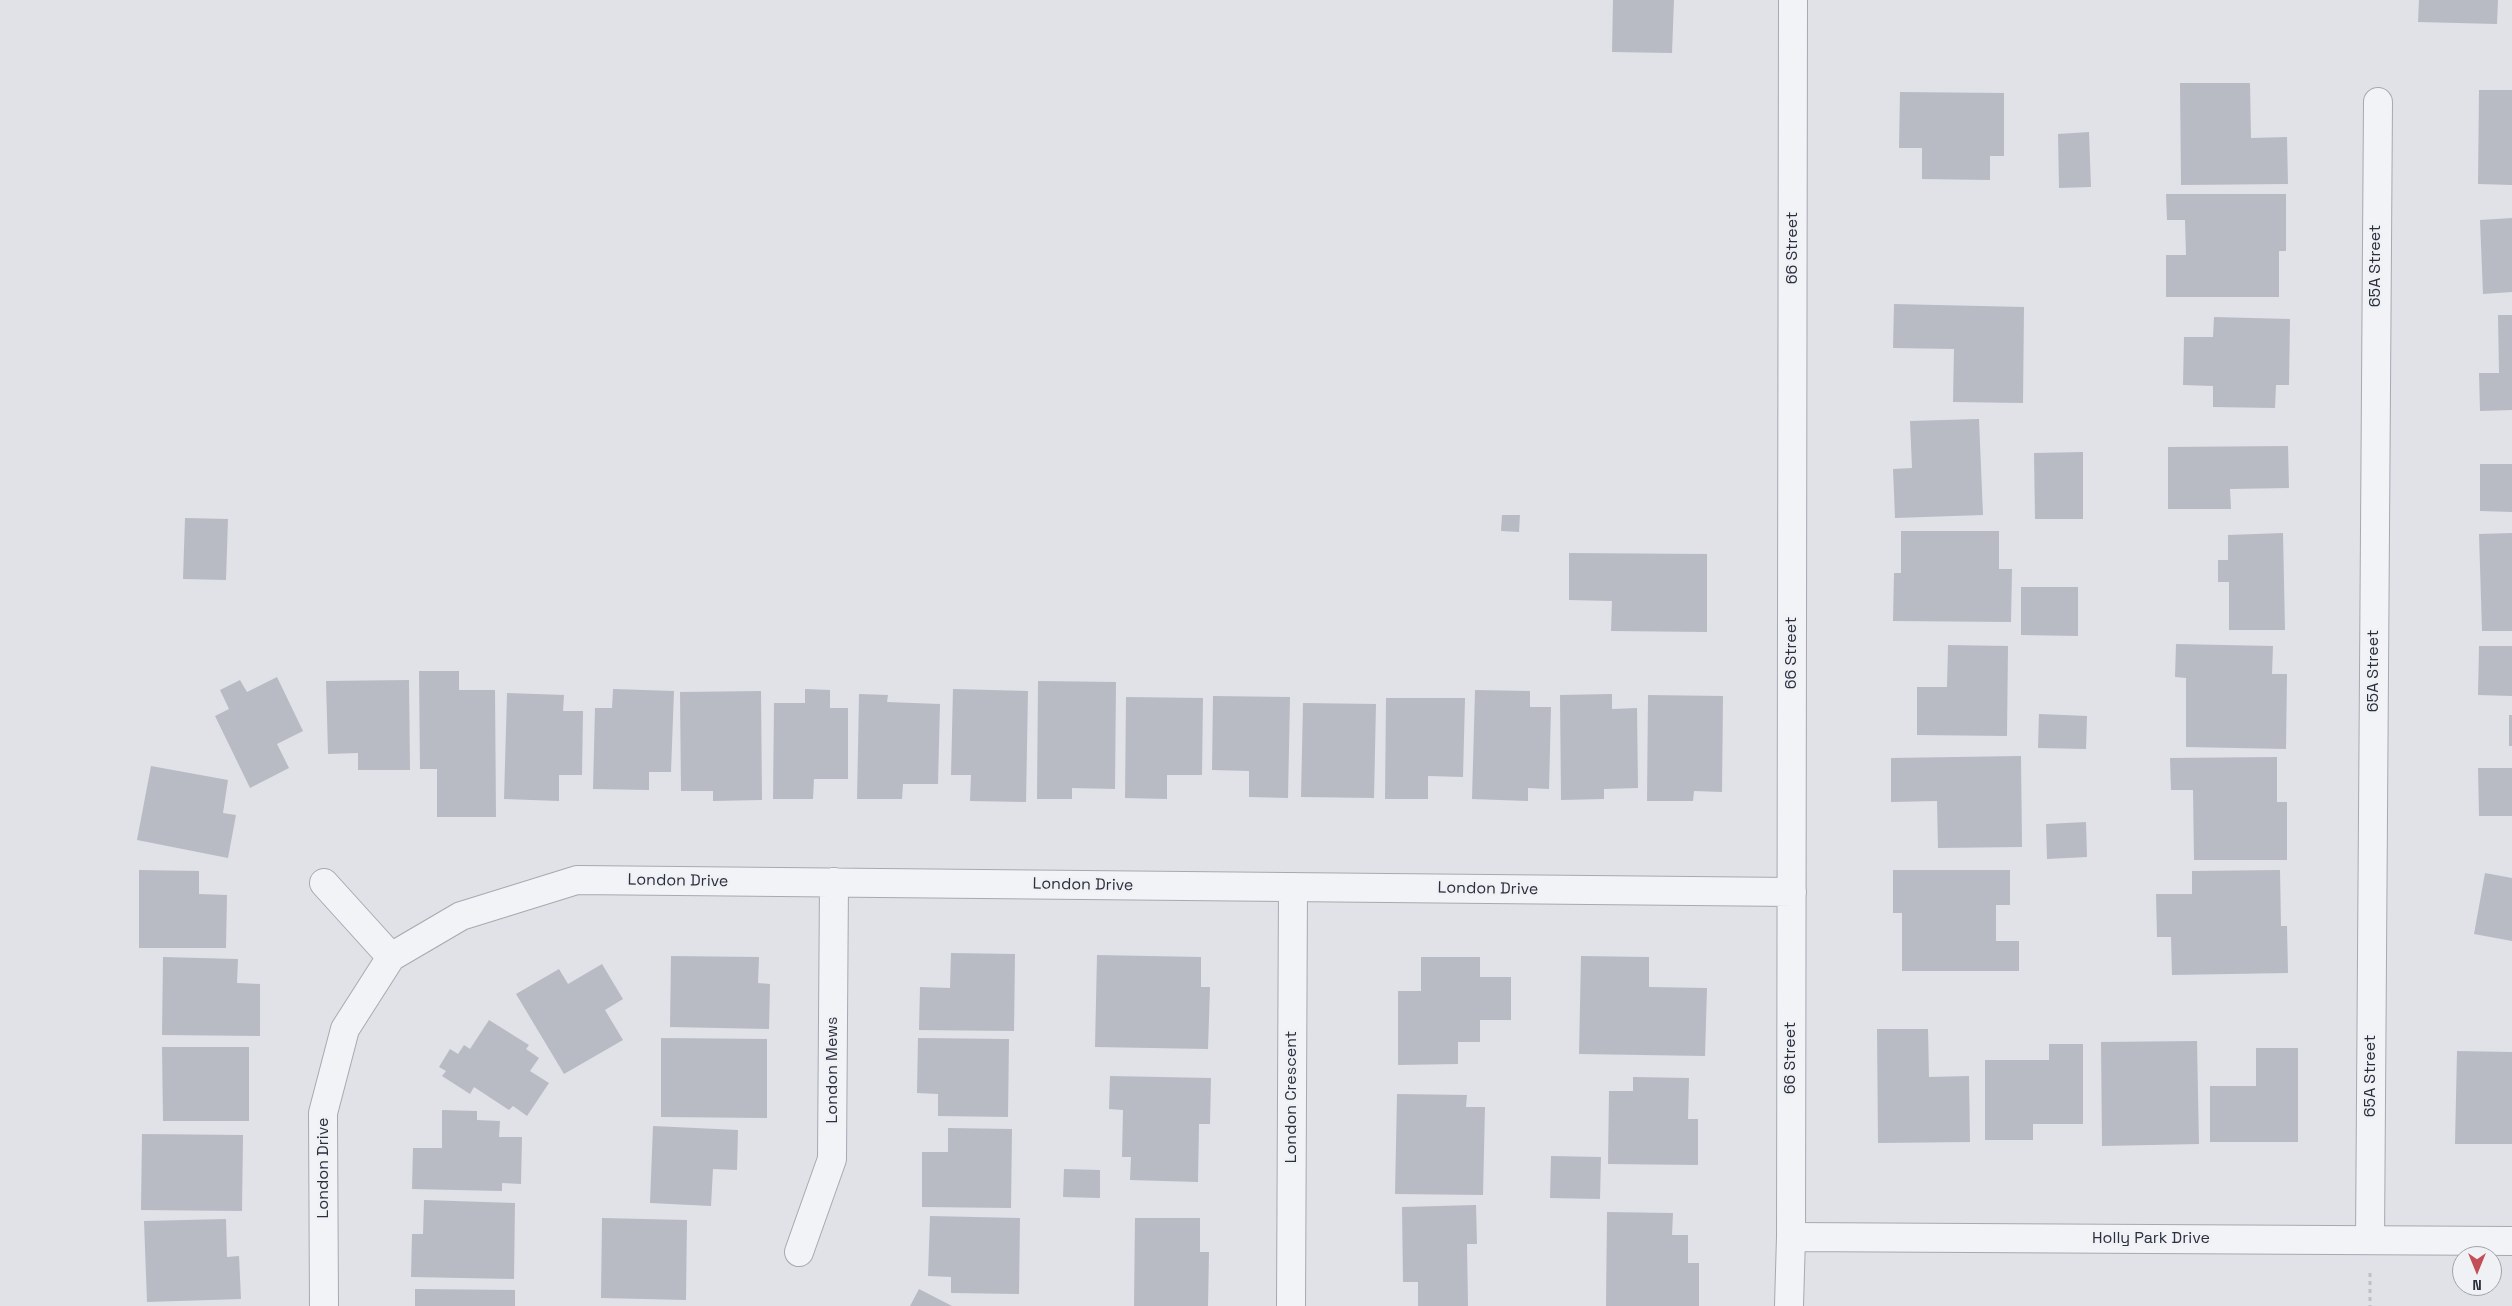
<!DOCTYPE html>
<html>
<head>
<meta charset="utf-8">
<style>
  body { margin:0 }
  #map { position:relative; width:2512px; height:1306px; overflow:hidden; background:#e0e2e8; font-family:"Space Grotesk",sans-serif }
  canvas { display:block }
  .north { position:absolute; left:2452px; top:1246px; width:50px; height:50px; box-sizing:border-box; background:#eff1f5; border:1px solid #a0a3ac; border-radius:50%; rotate:180deg; font-size:14px; font-weight:700; line-height:20px; text-align:center; color:#2a2f3e }
  .north::after { content:''; display:block; margin:auto; width:18px; height:22px; background:#c24f57; clip-path:polygon(50% 0,100% 100%,50% 72%,0 100%) }
</style>
</head>
<body>
<div id="map">
<canvas width="2512" height="1306"></canvas>
<div class="north">N</div>
</div>
<script>
const c = document.querySelector('canvas').getContext('2d');
c.lineJoin = 'round';
function fillPath(path, color) { c.fillStyle = color; c.fill(path, 'evenodd'); }
const shape = rows => new Path2D(rows.map(r => 'M' + r).join(''));
function stroke(path, color, width, dash) { c.strokeStyle = color; c.lineWidth = width; c.lineCap = dash ? 'butt' : 'round'; c.setLineDash(dash || []); c.stroke(path); }
function label(font, color, halo, rows, align = 'center') {
  c.font = font + ' "Space Grotesk",sans-serif'; c.lineWidth = 5; c.setLineDash([]); c.textBaseline = 'middle'; c.strokeStyle = halo; c.fillStyle = color; for (const [text, x, y, turn = 0] of rows) {
    c.save(); c.translate(x, y); c.rotate((+turn || 0) * Math.PI / 180); c.textAlign = isNaN(turn) ? turn : align; if (halo) c.strokeText(text, 0, 0); c.fillText(text, 0, 0); c.restore();
  }
}
const building = shape([
  [1613,0,1674,0,1672,53,1612,52],
  [2419,0,2498,0,2497,24,2418,22],
  [2180,83,2250,83,2251,138,2287,137,2288,184,2181,185],
  [2479,90,2512,90,2512,185,2478,184],
  [1900,92,2004,93,2004,156,1990,156,1990,180,1922,179,1922,148,1899,148],
  [2089,132,2091,187,2059,188,2058,134],
  [2166,194,2286,194,2286,251,2279,251,2279,297,2166,297,2166,255,2186,255,2185,220,2167,220],
  [2512,218,2512,292,2483,294,2480,220],
  [1894,304,2024,307,2023,403,1953,402,1954,349,1893,348],
  [2498,315,2512,315,2512,410,2480,411,2479,373,2499,373],
  [2214,317,2290,319,2289,385,2276,385,2275,408,2213,407,2213,386,2183,385,2184,337,2213,337],
  [1979,419,1983,515,1895,518,1893,469,1912,468,1910,421],
  [2288,446,2289,488,2230,489,2231,509,2168,509,2168,447],
  [2083,452,2083,519,2035,519,2034,453],
  [2480,464,2512,464,2512,512,2480,511],
  [1502,515,1520,515,1519,532,1501,531],
  [185,518,228,519,226,580,183,579],
  [1901,531,1999,531,1999,569,2012,569,2011,622,1893,621,1894,573,1901,573],
  [2283,533,2285,630,2229,630,2229,582,2218,582,2218,560,2228,560,2228,535],
  [2512,533,2512,631,2482,631,2479,534],
  [1569,553,1707,554,1707,632,1611,631,1612,601,1569,600],
  [2021,587,2078,587,2078,636,2021,635],
  [2176,644,2273,646,2272,674,2287,674,2286,749,2186,747,2186,678,2175,677],
  [1948,645,2008,646,2007,736,1917,735,1917,687,1947,687],
  [2479,646,2512,646,2512,696,2478,695],
  [419,671,459,671,459,690,495,690,496,817,437,817,437,769,420,769],
  [277,677,303,731,277,744,289,768,250,788,215,716,229,709,220,690,240,680,247,692],
  [409,680,410,770,358,770,358,753,328,754,326,681],
  [1038,681,1116,682,1115,789,1072,788,1072,799,1037,799],
  [613,689,674,691,671,772,649,772,649,790,593,789,595,708,612,708],
  [805,689,830,690,830,708,848,708,848,779,814,779,813,799,773,799,774,703,805,703],
  [953,689,1028,691,1026,802,970,801,971,775,951,775],
  [1475,690,1530,691,1530,707,1551,707,1549,789,1528,788,1528,801,1472,799],
  [761,691,762,800,713,801,713,791,681,791,680,692],
  [507,693,564,695,563,711,583,711,582,775,559,775,559,801,504,799],
  [859,694,888,695,887,702,940,704,938,784,903,784,902,799,857,799],
  [1612,694,1612,709,1637,708,1638,788,1604,789,1604,799,1561,800,1560,695],
  [1648,695,1723,696,1722,792,1694,791,1693,801,1647,801],
  [1213,696,1290,697,1288,798,1249,797,1249,771,1212,770],
  [1126,697,1203,698,1202,775,1167,775,1167,799,1125,798],
  [1386,698,1465,698,1463,777,1428,776,1428,799,1385,799],
  [1303,703,1376,704,1374,798,1301,797],
  [2039,714,2087,716,2086,749,2038,748],
  [2509,715,2512,715,2512,746,2509,746],
  [2021,756,2022,847,1938,848,1937,801,1891,802,1891,758],
  [2277,757,2277,802,2287,802,2287,860,2194,860,2193,790,2171,790,2170,758],
  [151,766,228,780,223,813,236,815,228,858,137,840],
  [2478,768,2512,768,2512,816,2479,816],
  [2086,822,2087,857,2047,859,2046,824],
  [139,870,199,871,199,894,227,895,226,948,139,948],
  [1893,870,2010,870,2010,905,1996,905,1996,941,2019,941,2019,971,1902,971,1902,913,1893,913],
  [2280,870,2281,926,2287,926,2288,973,2172,975,2171,937,2157,937,2156,894,2192,894,2192,871],
  [2485,873,2512,878,2512,941,2474,934],
  [951,953,1015,954,1014,1031,919,1030,920,987,950,988],
  [1097,955,1201,957,1201,987,1210,987,1208,1049,1095,1047],
  [671,956,759,957,758,983,770,984,769,1029,670,1027],
  [1581,956,1649,957,1649,987,1707,988,1705,1056,1579,1054],
  [163,957,238,959,237,983,260,984,260,1036,162,1035],
  [1421,957,1480,957,1480,977,1511,977,1511,1020,1480,1020,1480,1042,1458,1042,1458,1064,1398,1065,1398,991,1421,991],
  [602,964,623,999,605,1010,623,1040,564,1074,516,994,559,969,568,984],
  [489,1020,529,1045,526,1049,539,1058,530,1071,549,1083,527,1116,513,1106,509,1110,474,1087,470,1094,442,1076,446,1071,439,1067,450,1049,458,1054,464,1045,470,1049],
  [1877,1029,1928,1029,1929,1077,1969,1076,1970,1142,1878,1143],
  [661,1038,767,1039,767,1118,661,1117],
  [918,1038,1009,1039,1008,1117,938,1116,938,1094,917,1093],
  [2197,1041,2199,1144,2102,1146,2101,1042],
  [2049,1044,2083,1044,2083,1124,2033,1124,2033,1140,1985,1140,1985,1060,2049,1060],
  [162,1047,249,1047,249,1121,163,1121],
  [2256,1048,2298,1048,2298,1142,2210,1142,2210,1086,2256,1086],
  [2457,1051,2512,1052,2512,1144,2455,1144],
  [1110,1076,1211,1078,1210,1124,1199,1124,1198,1182,1130,1180,1131,1157,1122,1157,1123,1110,1109,1109],
  [1633,1077,1689,1078,1688,1119,1698,1119,1698,1165,1608,1164,1609,1091,1633,1091],
  [1397,1094,1467,1095,1466,1107,1485,1107,1483,1195,1395,1194],
  [442,1110,477,1111,477,1120,500,1121,499,1137,522,1137,521,1184,502,1183,502,1191,412,1189,413,1148,442,1148],
  [653,1126,738,1130,737,1170,713,1169,711,1206,650,1203],
  [948,1128,1012,1129,1011,1208,922,1207,922,1152,948,1152],
  [142,1134,243,1135,242,1211,141,1210],
  [1551,1156,1601,1157,1600,1199,1550,1198],
  [1064,1169,1100,1170,1100,1198,1063,1197],
  [424,1200,515,1203,514,1279,411,1277,412,1234,423,1234],
  [1476,1205,1477,1244,1467,1244,1468,1306,1418,1306,1418,1282,1403,1282,1402,1207],
  [1607,1212,1673,1213,1672,1235,1688,1235,1688,1263,1699,1263,1699,1306,1606,1306],
  [930,1216,1020,1218,1019,1294,951,1293,951,1277,928,1276],
  [602,1218,687,1220,686,1300,601,1298],
  [1135,1218,1200,1218,1200,1252,1209,1252,1208,1306,1134,1306],
  [226,1219,227,1257,239,1256,241,1299,147,1302,144,1221],
  [415,1289,515,1290,515,1306,415,1306],
  [919,1289,952,1306,910,1306]
]);
const path = shape([
  [2370,1273,2370,1306]
]);
const minor = shape([
  [324,883,391,957],
  [1791,1237,1793,0],
  [2370,1240,2378,102],
  [799,1252,832,1159,834,882],
  [324,1306,323,1113,345,1029,391,957,461,916,577,880,1792,892],
  [1291,1306,1293,887]
]);
const tertiary = shape([
  [1789,1306,1791,1237,2512,1241]
]);
const streetNames = [
  ["66 Street",1793,248,-90],
  ["65A Street",2376,266,-90],
  ["66 Street",1792,653,-90],
  ["65A Street",2374,671,-90],
  ["London Drive",678,881,1],
  ["London Drive",1083,885,1],
  ["London Drive",1488,889,1],
  ["66 Street",1791,1058,-90],
  ["London Mews",833,1070,-90],
  ["65A Street",2371,1076,-90],
  ["London Crescent",1292,1097,-90],
  ["London Drive",324,1168,-90],
  ["Holly Park Drive",2151,1239]
];
fillPath(building, '#b8bbc4');
stroke(minor, '#a6a9b2', 30);
stroke(tertiary, '#a6a9b2', 30);
stroke(path, '#bec0c6', 3, [4, 4]);
stroke(minor, '#f2f3f6', 28);
stroke(tertiary, '#f2f3f6', 28);
label('16px', '#2a2f3e', '#eff1f5', streetNames);
</script>
</body>
</html>
